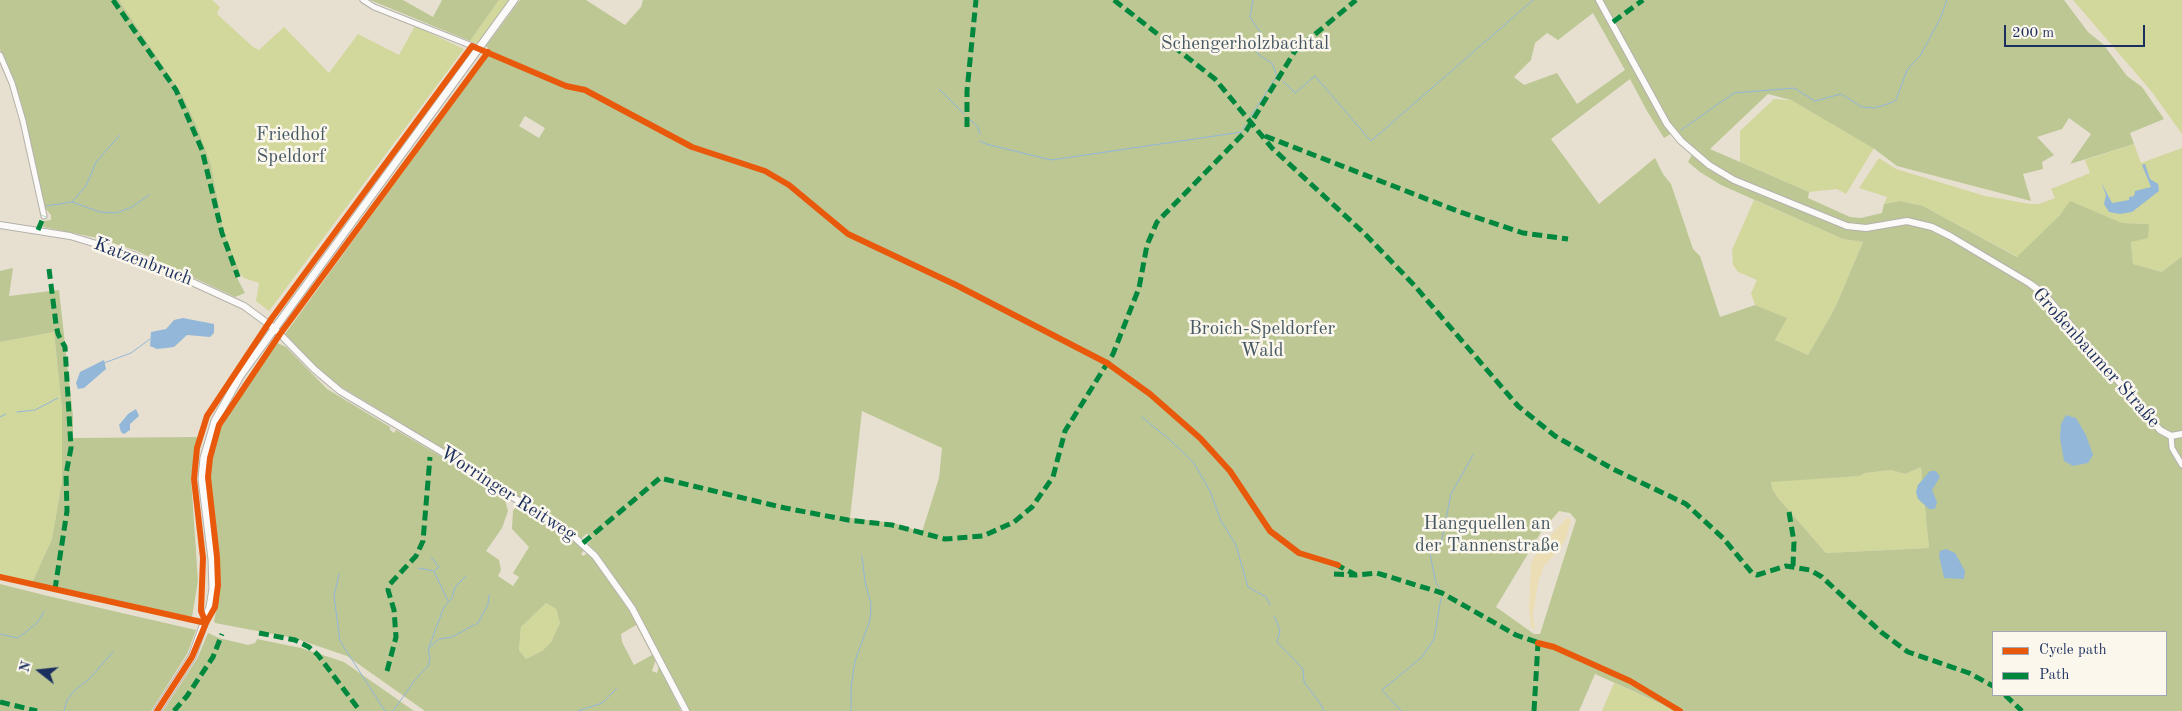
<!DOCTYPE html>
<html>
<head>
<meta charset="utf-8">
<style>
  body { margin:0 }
  #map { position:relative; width:2182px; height:711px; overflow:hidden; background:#e7e0d0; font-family:"Old Standard TT",serif }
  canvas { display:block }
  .legend { position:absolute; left:1992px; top:631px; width:175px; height:65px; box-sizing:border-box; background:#fbf7ec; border:1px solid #a1a7b3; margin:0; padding:6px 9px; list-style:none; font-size:15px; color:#1b2f5e }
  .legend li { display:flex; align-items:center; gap:10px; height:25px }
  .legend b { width:25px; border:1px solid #a1a7b3 }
  .north { position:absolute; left:15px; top:646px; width:50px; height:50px; -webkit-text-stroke:4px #fbf7ec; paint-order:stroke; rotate:286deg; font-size:14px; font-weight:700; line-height:20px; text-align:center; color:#1b2f5e }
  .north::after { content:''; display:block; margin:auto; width:18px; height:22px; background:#1b2f5e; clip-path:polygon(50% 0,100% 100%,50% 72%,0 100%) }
  .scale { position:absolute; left:2004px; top:25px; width:141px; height:22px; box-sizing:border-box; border:2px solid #1b2f5e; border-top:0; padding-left:6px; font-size:15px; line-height:18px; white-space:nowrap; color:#1b2f5e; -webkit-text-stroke:4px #fbf7ec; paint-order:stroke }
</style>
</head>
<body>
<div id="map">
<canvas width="2182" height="711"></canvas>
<ul class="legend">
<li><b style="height:6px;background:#e8590c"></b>Cycle path</li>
<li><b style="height:6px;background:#00873e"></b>Path</li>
</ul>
<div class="north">N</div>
<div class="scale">200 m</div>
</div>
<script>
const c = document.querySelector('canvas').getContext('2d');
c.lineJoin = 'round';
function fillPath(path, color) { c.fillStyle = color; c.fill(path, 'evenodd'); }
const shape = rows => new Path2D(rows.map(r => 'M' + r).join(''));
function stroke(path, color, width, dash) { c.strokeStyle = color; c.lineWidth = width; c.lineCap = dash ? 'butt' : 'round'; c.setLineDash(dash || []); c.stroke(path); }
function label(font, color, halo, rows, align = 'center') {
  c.font = font + ' "Old Standard TT",serif'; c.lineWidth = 5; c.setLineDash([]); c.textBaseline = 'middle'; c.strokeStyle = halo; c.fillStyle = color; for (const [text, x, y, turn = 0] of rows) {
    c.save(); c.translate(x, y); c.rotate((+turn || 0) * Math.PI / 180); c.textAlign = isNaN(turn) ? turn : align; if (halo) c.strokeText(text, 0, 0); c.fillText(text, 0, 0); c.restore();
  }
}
const green = shape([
  [119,0,212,0,220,7,217,14,253,47,259,50,284,27,329,73,358,34,399,55,415,26,464,49,269,311,256,301,259,283,244,278,237,270,224,233,211,165,182,96],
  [499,0,510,0,482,40,476,43,470,41],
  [2073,0,2182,0,2182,134,2152,92],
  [1774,99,1791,100,1874,148,1846,194,1837,189,1809,192,1740,162,1740,131],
  [2134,144,2141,163,2182,148,2182,256,2162,272,2133,264,2131,242,2149,224,2122,223,2070,202,2060,215,2018,257,1923,206,1900,201,1884,204,1887,197,1859,188,1879,158,1896,169,1985,196,2030,204,2039,204,2055,198,2051,189,2090,173,2085,160],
  [1754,200,1843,239,1863,242,1835,308,1808,355,1775,340,1786,318,1755,305,1751,293,1757,280,1738,272,1733,265,1732,250],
  [54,332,62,409,62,481,52,539,32,583,0,575,0,342],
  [1921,467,1929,548,1826,553,1778,498,1773,490,1771,481,1860,476,1865,473,1891,470,1905,474],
  [546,603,556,609,560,623,551,642,542,651,526,659,519,650,521,627],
  [1614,683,1677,711,1602,711]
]);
const forest = shape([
  [0,0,119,0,182,95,197,127,211,165,224,233,241,276,237,278,245,293,235,297,137,251,98,238,43,227,44,221,51,220,51,215,43,206,13,82,0,49],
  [370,0,403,0,433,17,442,0,499,0,470,41],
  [520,0,586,0,625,25,641,7,643,0,2064,0,2088,32,2103,44,2127,76,2142,87,2164,119,2130,133,2134,144,2070,164,2091,134,2069,118,2062,129,2037,137,2054,155,2042,162,2043,169,2023,174,2031,201,1897,166,1873,148,1791,100,1768,94,1710,149,1809,192,1808,198,1850,217,1861,218,1882,213,1884,204,1900,201,1923,206,2017,257,2060,215,2070,201,2122,223,2149,224,2148,238,2131,242,2133,264,2162,272,2182,256,2182,711,1677,711,1595,674,1579,711,689,711,633,605,589,546,588,543,593,538,590,535,586,534,581,539,487,475,338,385,322,373,285,334,491,51,486,46],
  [1593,13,1625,70,1577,104,1557,73,1524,85,1514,77,1531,60,1535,43,1547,33,1558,40],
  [1630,79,1647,111,1664,138,1675,131,1694,151,1688,162,1700,172,1721,185,1843,239,1863,242,1835,308,1808,355,1775,340,1787,318,1755,305,1720,317,1700,256,1693,249,1671,184,1663,174,1655,158,1599,204,1551,139],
  [525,116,545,128,539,138,519,126],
  [862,411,942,448,939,478,922,532,894,523,850,518],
  [1921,467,1929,548,1826,553,1778,498,1773,490,1771,482,1860,476,1865,473,1891,470,1905,474],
  [1559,511,1570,513,1576,520,1540,634,1534,634,1496,607,1541,532],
  [1993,632,2166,632,2166,695,1993,695],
  [13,268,9,296,59,290,73,416,73,438,198,437,191,478,198,581,192,617,32,583,52,539,62,481,62,409,54,332,0,342,0,271],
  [277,343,286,347,327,389,390,427,390,430,394,433,396,430,437,454,504,496,508,511,502,528,486,551,499,560,501,570,498,576,513,586,519,577,513,573,529,547,512,529,513,511,518,504,585,549,581,554,583,556,588,553,591,555,632,615,656,659,652,671,657,673,659,666,681,711,425,711,347,656,294,638,215,623,214,621,220,591,219,561,210,499,211,458,222,423,244,387],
  [546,603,556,609,560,623,551,642,542,651,526,659,519,650,521,627],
  [636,625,652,655,634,665,622,642,621,634],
  [0,584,48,596,196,630,187,654,151,711,0,711],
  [208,633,219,638,248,645,255,643,257,639,301,648,344,662,414,711,163,711,197,659]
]);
const sand = shape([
  [1567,518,1571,519,1566,538,1560,549,1544,566,1538,582,1533,615,1535,629,1531,628,1529,608,1531,563,1540,547]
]);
const water = shape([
  [2145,164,2150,179,2158,184,2159,191,2132,212,2120,214,2109,212,2104,204,2106,195,2101,182,2112,203,2129,200,2129,197,2134,196,2135,191,2151,187,2142,165],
  [183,318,214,324,214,333,210,337,187,335,174,347,157,349,150,346,151,332,166,329,174,320],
  [104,360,106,369,84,388,78,389,76,383,80,372],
  [136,409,139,416,130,424,130,430,124,434,121,432,119,425,128,414],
  [2066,415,2076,418,2086,435,2093,455,2088,463,2073,466,2064,461,2060,438,2061,424],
  [1930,471,1936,471,1940,477,1932,490,1937,502,1935,509,1929,509,1918,499,1916,492,1918,485],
  [1946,549,1955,553,1965,571,1964,579,1944,578,1939,555,1940,551]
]);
const stream = shape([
  [1283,81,1295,93,1315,76,1371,141,1533,0],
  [939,89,964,114],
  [969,119,978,127,980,134],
  [1249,119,1277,76,1272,63,1259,55,1255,50,1261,33,1250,17,1253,0],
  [1243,129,1245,125],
  [1681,130,1734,93,1794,88,1815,101,1841,94,1862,107,1875,108,1893,102,1896,100,1907,70,1920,56,1940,19,1947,0],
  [980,141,986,144,1051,160,1242,132],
  [72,202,86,186,96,162,120,135],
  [46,206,72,202,100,212,116,213,132,207,149,195],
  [104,363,131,353,150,339],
  [17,412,35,410,58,398],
  [0,417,6,414],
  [1142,417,1171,441,1194,463,1210,491,1221,521,1236,545,1248,587,1266,597,1270,605],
  [431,557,439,567,435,570],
  [418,568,434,571,448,601],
  [339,574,334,596,340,641,385,711],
  [1440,588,1436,583,1430,554,1442,539,1451,494,1473,455],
  [1274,616,1280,630,1277,642,1303,669,1304,682,1320,703,1324,711],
  [0,634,18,638,37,623,44,612],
  [429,647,444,607,452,598,455,587,466,576],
  [64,711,67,700,75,690,89,679,113,652],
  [393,711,415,680,428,666,430,659,428,649,439,639,452,637,478,623,488,604,489,595],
  [578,711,602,703,617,688],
  [851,711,851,687,855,661,870,620,871,604,865,582,862,556],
  [1401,711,1382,690,1422,657,1434,639,1441,598]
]);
const minor = shape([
  [363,0,374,7,480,49],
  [0,55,12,83,23,121,44,216],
  [2171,436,2172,448,2182,465]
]);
const tertiary = shape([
  [1599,0,1667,124,1681,141,1709,165,1734,180,1847,226,1866,228,1907,221,1932,227,1950,236,2029,283,2044,294,2160,430,2171,436,2182,434],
  [0,225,70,236,133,255,244,306,274,328,314,369,340,391,437,449,571,534,595,556,632,608,686,711]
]);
const secondary = shape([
  [157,711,192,657,210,607,213,589,212,559,202,479,204,458,215,421,240,376,514,0]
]);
const quiet = shape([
  [113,0,176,90,202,150,222,233,238,277],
  [1114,0,1215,79,1272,148,1365,234,1414,285,1518,406,1555,436,1613,469,1686,504,1723,538,1752,573,1757,575,1786,566,1810,570,1822,577,1881,632,1908,652,1969,673,1993,686],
  [1613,22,1643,0],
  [967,127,967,91,976,0],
  [1265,136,1460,212,1523,233,1568,239],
  [38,230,44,216],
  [49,269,56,324,58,334,65,347,71,448,66,474,67,511,55,589],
  [1789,512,1794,542,1793,566],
  [583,543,660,478,785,508,848,520,892,525,945,539,983,536,1014,522,1032,507,1053,477,1065,431,1113,354,1139,288,1147,245,1157,222,1246,131,1295,51,1356,0],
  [1335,564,1356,575,1377,573,1442,593,1516,635,1542,644],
  [1334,574,1356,575],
  [259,633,295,640,309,647,318,655,360,711],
  [387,671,396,637,394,610,388,590,389,585,416,556,423,541,430,457],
  [2005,695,2022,711],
  [0,702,37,711],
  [174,711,187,696,213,657,222,634],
  [1534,711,1538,643]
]);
const cycleway = shape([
  [0,577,206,623],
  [206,623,201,611,203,558,194,479,197,448,207,416,272,318,472,46,566,86,585,90,692,147,765,171,789,185,848,234,956,285,1107,363,1150,394,1200,438,1230,471,1270,531,1299,553,1338,565],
  [1538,643,1554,647,1630,681,1680,711],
  [157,711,192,657,206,623,215,607,218,585,217,557,208,477,210,458,219,425,280,334,488,52]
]);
const parkNames = [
  ["Schengerholzbachtal",1245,44],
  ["Friedhof",291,135],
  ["Speldorf",291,157],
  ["Broich-Speldorfer",1262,329],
  ["Wald",1262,351],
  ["Hangquellen an",1487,524],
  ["der Tannenstraße",1487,546]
];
const streetNames = [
  ["Katzenbruch",143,262,21],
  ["Großenbaumer Straße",2096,358,48],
  ["Worringer Reitweg",508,494,33]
];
fillPath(green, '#d2d79c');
fillPath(forest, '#bcc794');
fillPath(sand, '#ebddb4');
fillPath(water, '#93b7d9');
stroke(stream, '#93b7d9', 1);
stroke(minor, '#b4b1ac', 7);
stroke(tertiary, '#b4b1ac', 8);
stroke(secondary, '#b4b1ac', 9);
stroke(minor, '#fbfaf8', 5);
stroke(tertiary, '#fbfaf8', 6);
stroke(secondary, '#fbfaf8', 7);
stroke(quiet, '#00873e', 5, [10, 5]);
stroke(cycleway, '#e8590c', 6);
label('19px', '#445763', '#fbf7ec', parkNames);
label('19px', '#1b2f5e', '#fbf7ec', streetNames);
</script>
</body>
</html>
